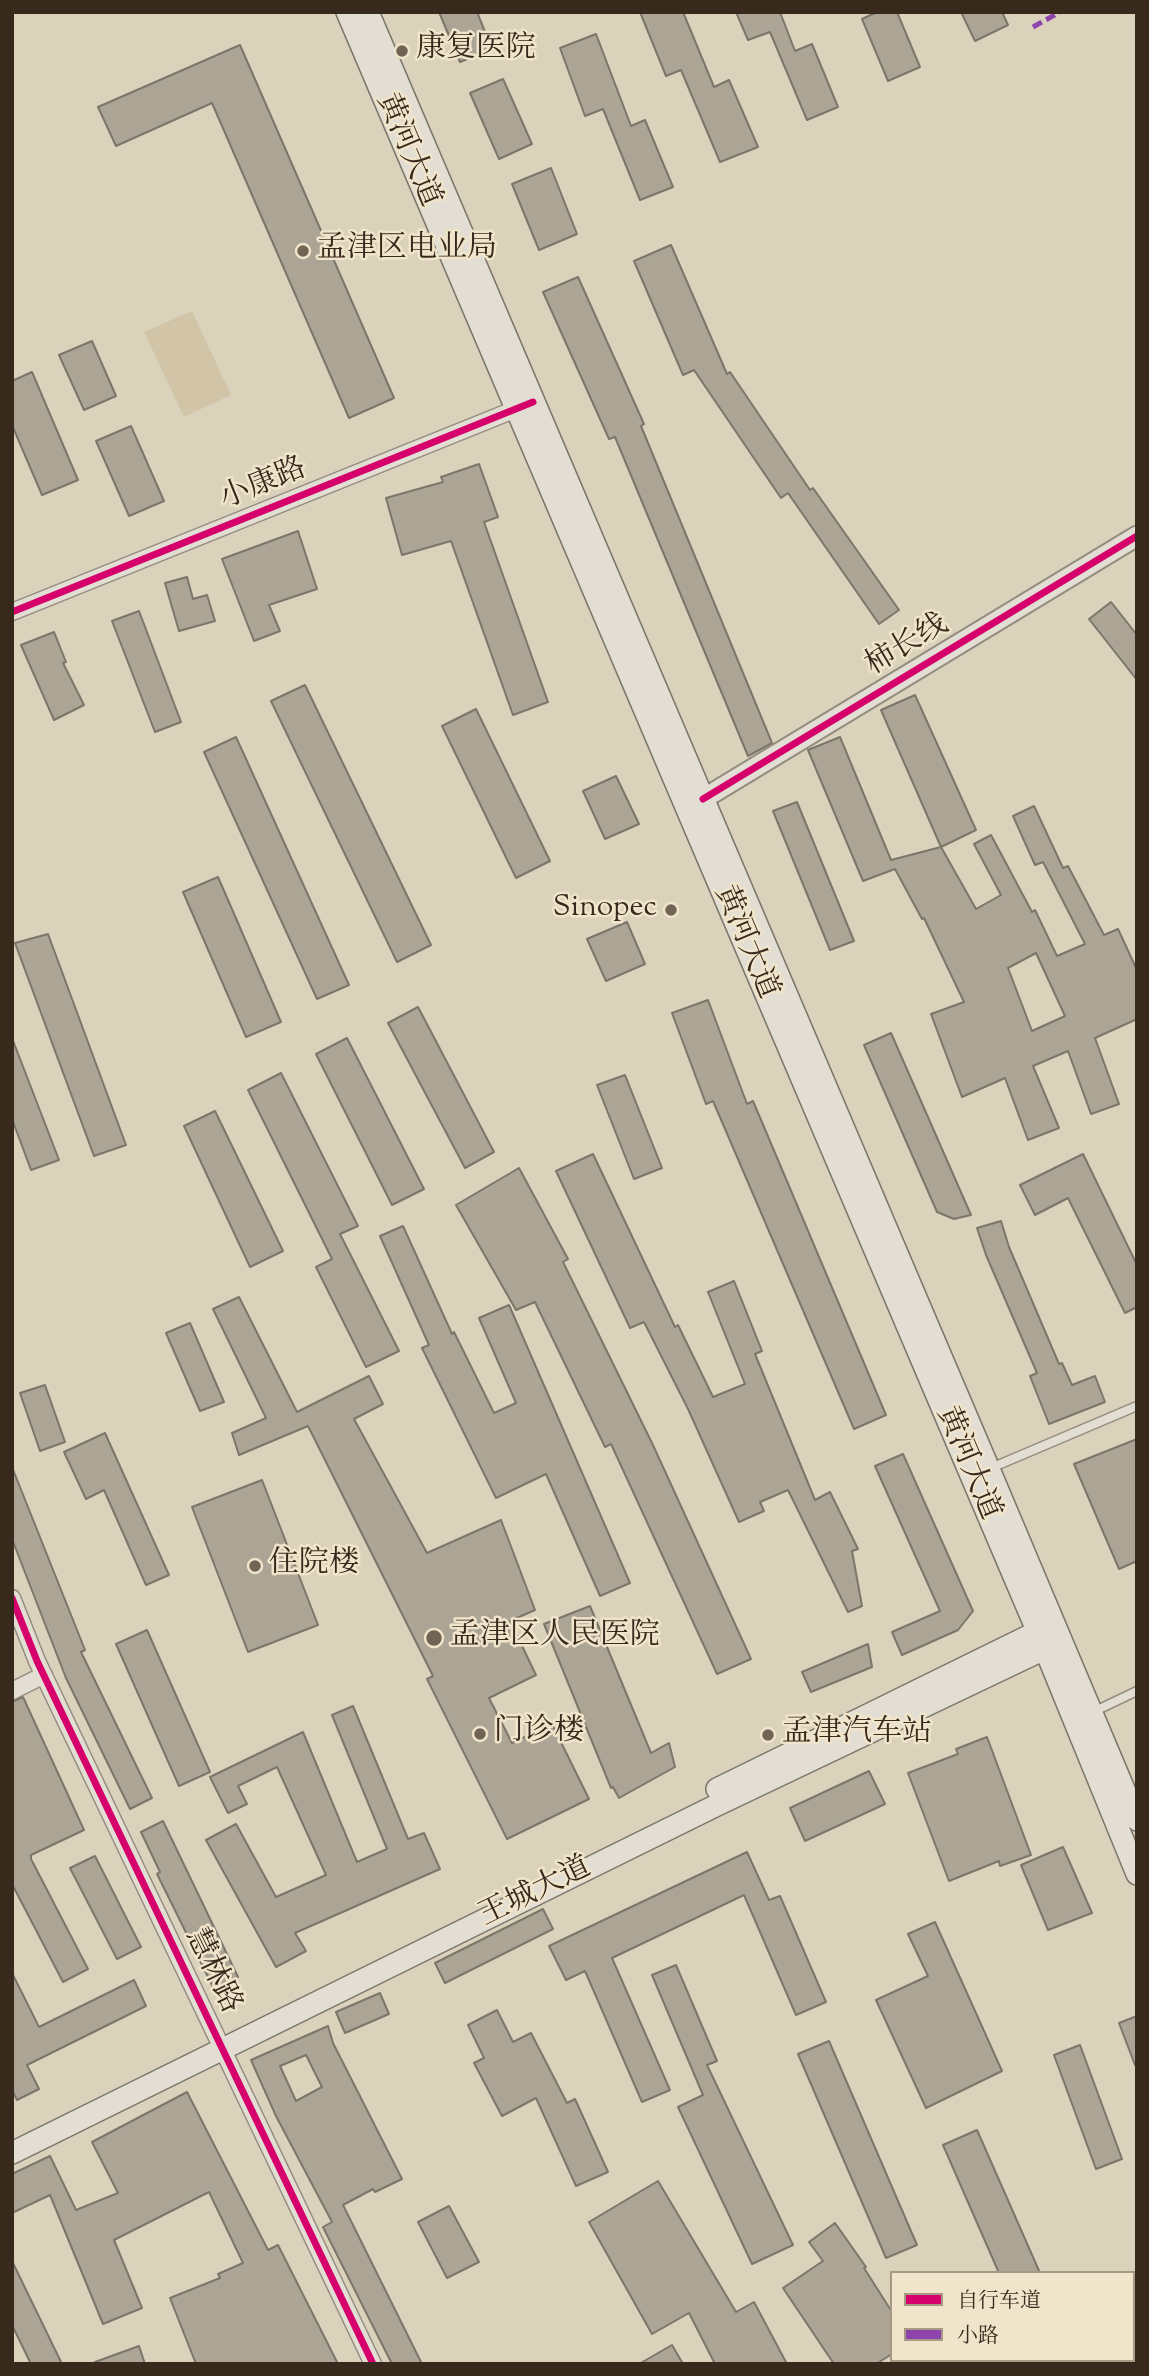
<!DOCTYPE html>
<html>
<head>
<meta charset="utf-8">
<style>
  body { margin:0 }
  #map { position:relative; width:1149px; height:2376px; overflow:hidden; background:#dbd2bc; font-family:"Sorts Mill Goudy","Noto Serif SC",serif }
  canvas { display:block }
  .frame { position:absolute; inset:0; border:14px solid #38291d; pointer-events:none }
  .legend { position:absolute; left:890px; top:2271px; width:245px; height:91px; box-sizing:border-box; background:#f0e5cb; border:2px solid #a69a85; margin:0; padding:9px 12px; list-style:none; font-size:21px; color:#38291d }
  .legend li { display:flex; align-items:center; gap:14px; height:35px }
  .legend b { width:35px; border:2px solid #a69a85 }
</style>
</head>
<body>
<div id="map">
<canvas width="1149" height="2376"></canvas>
<div class="frame"></div>
<ul class="legend">
<li><b style="height:9px;background:#d6006c"></b>自行车道</li>
<li><b style="height:9px;background:#8e44ad"></b>小路</li>
</ul>
</div>
<script>
const c = document.querySelector('canvas').getContext('2d');
c.lineJoin = 'round';
function fillPath(path, color) { c.fillStyle = color; c.fill(path, 'evenodd'); }
const shape = rows => new Path2D(rows.map(r => 'M' + r).join(''));
function stroke(path, color, width, dash) { c.strokeStyle = color; c.lineWidth = width; c.lineCap = dash ? 'butt' : 'round'; c.setLineDash(dash || []); c.stroke(path); }
function label(font, color, halo, rows, align = 'center') {
  c.font = font + ' "Sorts Mill Goudy","Noto Serif SC",serif'; c.lineWidth = 5; c.setLineDash([]); c.textBaseline = 'middle'; c.strokeStyle = halo; c.fillStyle = color; for (const [text, x, y, turn = 0] of rows) {
    c.save(); c.translate(x, y); c.rotate((+turn || 0) * Math.PI / 180); c.textAlign = isNaN(turn) ? turn : align; if (halo) c.strokeText(text, 0, 0); c.fillText(text, 0, 0); c.restore();
  }
}
const green = shape([
  [192,311,231,395,184,417,144,332]
]);
const building = shape([
  [439,12,477,12,492,49,460,62,439,12],
  [640,12,683,12,714,87,729,80,758,147,720,162,681,70,666,76,640,12],
  [736,12,780,12,795,51,812,44,838,107,807,120,770,32,748,40,736,12],
  [877,12,897,12,920,67,888,81,862,19,877,12],
  [961,12,1002,12,1008,25,975,41,961,12],
  [596,34,631,126,645,120,673,187,640,200,603,109,585,116,560,48,596,34],
  [240,45,394,398,349,418,212,103,116,146,98,107,240,45],
  [503,79,532,144,499,159,470,93,503,79],
  [551,168,577,234,539,250,512,184,551,168],
  [671,245,727,374,730,372,810,490,813,488,899,610,879,624,788,493,781,498,694,370,683,375,634,261,671,245],
  [578,277,644,424,641,426,772,743,748,756,615,437,609,439,543,292,578,277],
  [92,341,116,396,84,410,59,355,92,341],
  [32,372,78,480,42,495,12,425,12,381,32,372],
  [131,426,164,501,129,516,96,441,131,426],
  [479,464,498,517,484,522,548,702,513,715,451,541,402,555,386,498,443,482,441,477,479,464],
  [298,531,317,589,269,605,280,631,254,641,222,559,298,531],
  [187,577,193,599,207,595,215,621,179,631,165,583,187,577],
  [1111,602,1137,635,1137,680,1089,619,1111,602],
  [139,611,181,722,155,732,112,621,139,611],
  [54,632,66,662,63,663,84,705,54,720,21,645,54,632],
  [305,685,431,945,397,962,271,701,305,685],
  [915,695,976,830,941,847,881,710,915,695],
  [476,709,550,861,516,878,442,726,476,709],
  [236,737,349,985,317,999,204,752,236,737],
  [840,737,891,860,941,847,976,909,1001,895,974,844,991,835,1032,912,1035,910,1057,956,1085,944,1043,862,1035,865,1013,816,1034,806,1063,868,1068,866,1104,935,1118,929,1137,970,1137,1019,1095,1038,1119,1104,1091,1114,1068,1051,1033,1066,1059,1128,1028,1140,1005,1078,962,1097,931,1014,964,1002,924,918,922,919,895,869,863,881,808,750,840,737],
  [1036,953,1065,1016,1032,1031,1008,968,1036,953],
  [616,776,639,824,605,839,583,791,616,776],
  [797,802,854,941,830,950,773,811,797,802],
  [218,877,281,1022,246,1037,183,892,218,877],
  [627,922,645,964,606,981,587,939,627,922],
  [48,934,126,1145,94,1156,15,943,48,934],
  [708,1000,747,1104,753,1101,886,1415,854,1429,713,1101,706,1104,672,1013,708,1000],
  [418,1007,494,1152,465,1168,388,1023,418,1007],
  [891,1033,971,1215,954,1219,937,1212,864,1045,891,1033],
  [12,1038,59,1160,31,1170,12,1119,12,1038],
  [347,1038,424,1189,392,1205,316,1054,347,1038],
  [281,1073,358,1226,340,1234,399,1351,366,1367,316,1267,332,1259,248,1090,281,1073],
  [625,1075,662,1168,634,1179,597,1085,625,1075],
  [215,1111,283,1251,250,1267,184,1126,215,1111],
  [593,1154,675,1327,678,1325,713,1397,745,1384,708,1292,734,1281,762,1351,755,1354,815,1500,830,1492,858,1549,852,1551,862,1606,848,1612,788,1490,760,1502,764,1511,739,1522,688,1409,644,1322,630,1328,556,1171,593,1154],
  [1083,1154,1137,1265,1137,1307,1125,1313,1068,1198,1035,1215,1020,1185,1083,1154],
  [519,1168,568,1259,563,1262,652,1443,751,1659,717,1674,611,1444,605,1447,535,1302,516,1310,456,1205,519,1168],
  [1001,1221,1009,1247,1059,1364,1062,1363,1072,1385,1095,1376,1105,1402,1049,1424,1030,1376,1037,1373,986,1255,977,1228,1001,1221],
  [403,1226,452,1334,454,1332,494,1413,516,1403,479,1318,509,1305,630,1583,600,1596,546,1474,496,1498,422,1348,429,1345,380,1236,403,1226],
  [239,1297,297,1412,369,1376,383,1404,354,1419,427,1553,501,1520,535,1610,510,1621,536,1675,489,1698,512,1743,552,1724,589,1799,507,1839,427,1679,433,1676,308,1426,239,1455,232,1433,266,1418,213,1309,239,1297],
  [190,1323,224,1402,200,1411,166,1333,190,1323],
  [45,1385,65,1442,40,1451,20,1393,45,1385],
  [105,1433,169,1575,146,1585,104,1490,86,1499,64,1452,105,1433],
  [1137,1439,1137,1561,1119,1569,1074,1464,1137,1439],
  [903,1454,973,1611,958,1630,902,1655,892,1632,940,1611,875,1466,903,1454],
  [12,1467,85,1650,81,1652,152,1798,130,1809,66,1678,12,1539,12,1467],
  [262,1480,318,1625,248,1652,192,1507,262,1480],
  [590,1606,651,1753,669,1743,675,1767,619,1798,613,1787,611,1788,544,1624,590,1606],
  [147,1630,210,1772,179,1786,116,1644,147,1630],
  [868,1644,872,1667,811,1692,802,1672,868,1644],
  [23,1697,84,1830,31,1855,31,1859,88,1969,63,1982,12,1884,12,1702,23,1697],
  [353,1706,408,1839,424,1833,440,1869,295,1933,306,1951,276,1967,206,1840,236,1824,276,1897,326,1875,277,1767,238,1786,247,1804,228,1813,210,1777,303,1732,357,1862,387,1849,332,1715,353,1706],
  [987,1737,1031,1855,1000,1866,999,1861,949,1881,908,1773,958,1754,956,1749,987,1737],
  [869,1771,885,1804,805,1841,790,1808,869,1771],
  [163,1821,238,1977,214,1989,157,1874,160,1872,141,1832,163,1821],
  [1063,1847,1092,1913,1048,1930,1021,1865,1063,1847],
  [747,1852,769,1900,780,1896,826,2002,796,2015,744,1895,612,1958,670,2090,642,2102,585,1971,566,1980,549,1946,747,1852],
  [95,1856,141,1947,117,1959,70,1868,95,1856],
  [543,1909,553,1929,445,1983,435,1963,543,1909],
  [935,1922,1002,2071,926,2108,876,2000,928,1976,908,1934,935,1922],
  [676,1965,717,2061,707,2065,793,2245,752,2264,678,2107,703,2095,652,1975,676,1965],
  [12,1973,39,2027,134,1980,146,2006,27,2065,39,2089,17,2100,12,2090,12,1973],
  [380,1993,389,2014,345,2033,336,2012,380,1993],
  [497,2010,513,2042,531,2033,567,2103,575,2099,608,2172,576,2186,536,2098,502,2116,474,2063,484,2058,468,2025,497,2010],
  [1137,2016,1137,2065,1135,2065,1119,2023,1137,2016],
  [328,2026,333,2043,402,2179,375,2192,373,2189,343,2205,422,2364,392,2364,323,2227,332,2222,276,2116,251,2060,328,2026],
  [306,2055,322,2087,296,2101,280,2066,306,2055],
  [829,2041,917,2245,886,2258,798,2054,829,2041],
  [1080,2045,1122,2159,1096,2169,1054,2055,1080,2045],
  [187,2092,268,2250,278,2245,338,2364,196,2364,170,2298,220,2278,218,2274,243,2263,209,2192,114,2240,142,2308,103,2324,50,2195,12,2213,12,2174,50,2156,76,2210,118,2193,92,2142,187,2092],
  [977,2130,1040,2273,999,2273,943,2145,977,2130],
  [658,2181,736,2312,754,2302,787,2364,715,2364,689,2313,652,2334,589,2222,658,2181],
  [449,2206,479,2262,447,2278,418,2222,449,2206],
  [835,2223,866,2267,864,2268,892,2312,892,2354,876,2364,834,2364,783,2288,823,2261,809,2242,835,2223],
  [12,2261,62,2364,31,2364,12,2325,12,2261],
  [672,2345,683,2364,639,2364,672,2345],
  [139,2346,145,2364,96,2364,95,2362,139,2346]
]);
const service = shape([
  [991,1468,1137,1406],
  [1093,1712,1137,1691]
]);
const minor = shape([
  [12,612,526,405],
  [12,1598,37,1661,373,2364],
  [12,1691,44,1675]
]);
const tertiary = shape([
  [703,799,1137,536]
]);
const secondary = shape([
  [347,12,1045,1649,1137,1874],
  [368,12,989,1469,1137,1820],
  [717,1789,1049,1626],
  [12,2153,717,1805,1057,1643]
]);
const quiet = shape([
  [1033,27,1060,12]
]);
const cycleway = shape([
  [12,612,533,402],
  [703,799,1137,536],
  [12,1598,37,1661,373,2364]
]);
const markers = [
  [402,51,7,"#716455"],
  [303,251,7,"#716455"],
  [671,910,7,"#716455"],
  [255,1566,7,"#716455"],
  [434,1638,9,"#716455"],
  [480,1734,7,"#716455"],
  [768,1735,7,"#716455"]
];
const poiNames = [
  ["康复医院",416,51],
  ["孟津区电业局",317,251],
  ["Sinopec",657,910,"right"],
  ["住院楼",269,1566],
  ["孟津区人民医院",450,1638],
  ["门诊楼",494,1734],
  ["孟津汽车站",782,1735]
];
const streetNames = [
  ["黄河大道",406,151,67],
  ["小康路",264,486,-22],
  ["柿长线",908,647,-31],
  ["黄河大道",744,943,67],
  ["黄河大道",966,1464,67],
  ["王城大道",536,1894,-26],
  ["慧林路",211,1972,64]
];
fillPath(green, '#d2c4a7');
fillPath(building, '#aca596');
stroke(building, '#7c766a', 2);
stroke(service, '#948c7f', 11);
stroke(minor, '#948c7f', 19);
stroke(tertiary, '#948c7f', 23);
stroke(secondary, '#7c766a', 24);
stroke(service, '#e3ded3', 8);
stroke(minor, '#e3ded3', 16);
stroke(tertiary, '#e3ded3', 19);
stroke(secondary, '#e3ded3', 21);
stroke(quiet, '#8e44ad', 5, [10, 5]);
stroke(cycleway, '#d6006c', 7);
for (const [x, y, r, color] of markers) { const dot = new Path2D(); dot.arc(x, y, r, 0, 2 * Math.PI); c.fillStyle = color; c.fill(dot); stroke(dot, '#f0e5cb', 2.5); }
label('30px', '#38291d', '#f0e5cb', poiNames, 'left');
label('30px', '#38291d', '#f0e5cb', streetNames);
</script>
</body>
</html>
